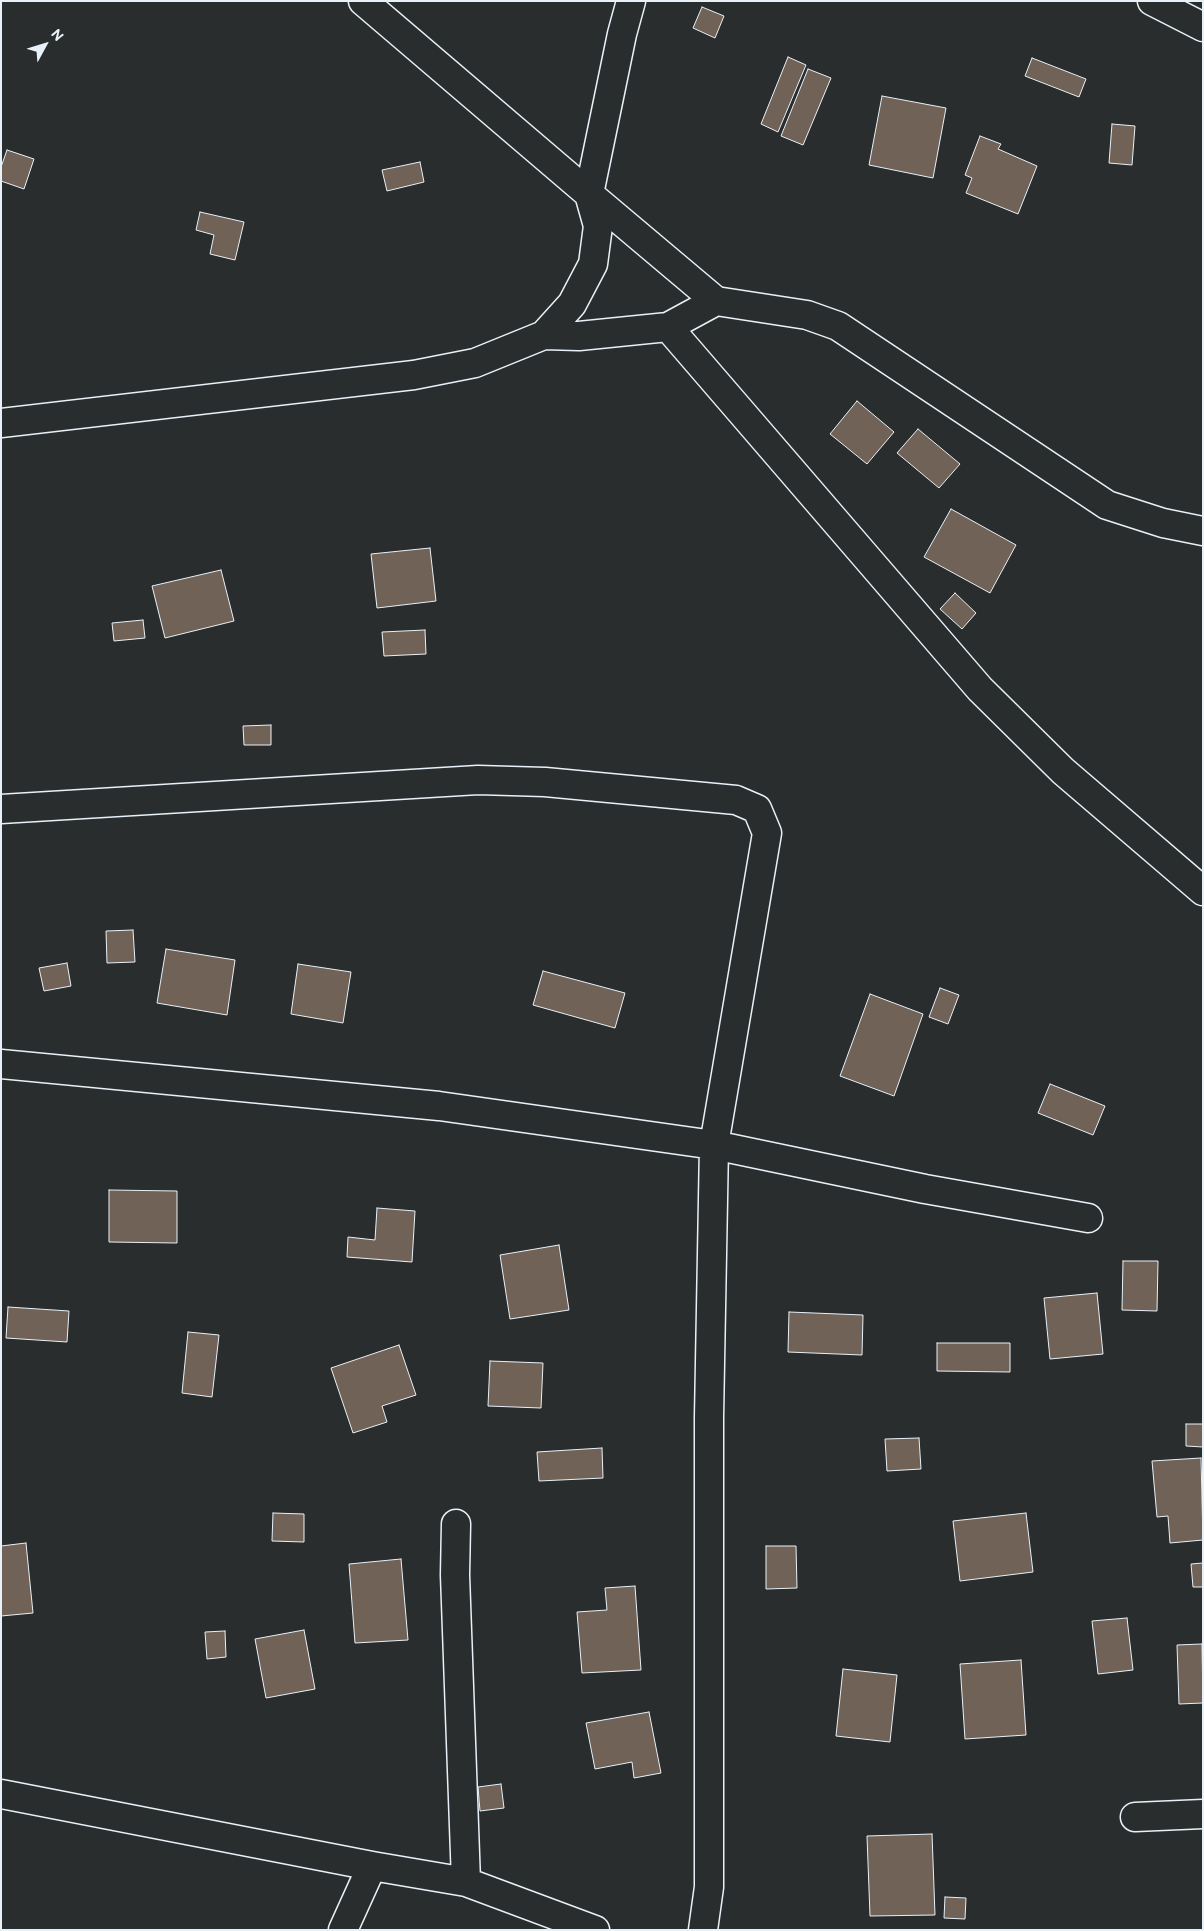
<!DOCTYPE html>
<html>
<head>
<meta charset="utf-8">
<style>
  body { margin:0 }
  #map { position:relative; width:1204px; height:1931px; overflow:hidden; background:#2a2d2e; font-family:"Balsamiq Sans",sans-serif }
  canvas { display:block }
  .frame { position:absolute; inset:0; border:2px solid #e8f1f8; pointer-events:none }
  .north { position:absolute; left:20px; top:20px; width:50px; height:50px; -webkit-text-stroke:4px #2a2d2e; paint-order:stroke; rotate:51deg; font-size:14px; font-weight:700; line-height:20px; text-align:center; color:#e8f1f8 }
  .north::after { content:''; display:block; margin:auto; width:18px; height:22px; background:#e8f1f8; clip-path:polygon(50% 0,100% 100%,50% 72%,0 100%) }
</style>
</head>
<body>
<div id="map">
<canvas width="1204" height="1931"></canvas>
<div class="frame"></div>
<div class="north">N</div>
</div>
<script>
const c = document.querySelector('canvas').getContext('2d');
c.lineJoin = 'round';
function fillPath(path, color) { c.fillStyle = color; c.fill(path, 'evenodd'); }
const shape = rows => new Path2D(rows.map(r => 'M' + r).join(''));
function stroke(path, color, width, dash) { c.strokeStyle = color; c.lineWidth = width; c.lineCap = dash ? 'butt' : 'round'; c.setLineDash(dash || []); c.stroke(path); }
const building = shape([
  [702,7,724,16,715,38,693,28,702,7],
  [788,57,806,65,778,132,761,124,788,57],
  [1032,58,1086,79,1079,97,1025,76,1032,58],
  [808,69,831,78,803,145,781,136,808,69],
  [882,96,946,108,933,178,869,165,882,96],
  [1112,124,1135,126,1132,165,1109,163,1112,124],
  [980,136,1001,144,998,149,1037,166,1018,214,966,193,972,178,965,175,980,136],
  [7,150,34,159,24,189,1,181,1,167,7,150],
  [420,162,424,182,387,191,382,170,420,162],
  [200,212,244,222,235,260,210,254,214,235,196,230,200,212],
  [857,401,894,432,867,464,830,434,857,401],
  [918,429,960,464,939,488,897,453,918,429],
  [951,509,1016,545,990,593,924,557,951,509],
  [430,548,436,601,377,608,371,554,430,548],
  [221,570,234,621,165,638,152,586,221,570],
  [955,593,976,613,962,629,940,609,955,593],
  [143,620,145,638,114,641,112,623,143,620],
  [425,630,426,654,384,656,382,632,425,630],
  [271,725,271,745,244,745,243,726,271,725],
  [133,930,135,962,107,963,106,931,133,930],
  [166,949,235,960,227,1015,157,1003,166,949],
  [67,963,71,986,44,991,39,968,67,963],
  [298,964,351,972,343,1023,291,1014,298,964],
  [543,971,625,993,615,1028,533,1005,543,971],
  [940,988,959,995,948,1024,929,1017,940,988],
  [870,994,923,1014,894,1096,840,1076,870,994],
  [1050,1084,1105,1106,1093,1135,1038,1113,1050,1084],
  [109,1190,177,1191,177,1243,109,1242,109,1190],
  [377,1208,415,1211,412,1262,347,1257,348,1237,375,1240,377,1208],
  [559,1245,569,1310,510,1319,500,1255,559,1245],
  [1123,1261,1158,1261,1157,1311,1122,1310,1123,1261],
  [1097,1293,1103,1354,1050,1359,1044,1298,1097,1293],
  [8,1307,69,1311,67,1342,6,1338,8,1307],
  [789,1312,863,1315,862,1355,788,1352,789,1312],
  [188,1332,219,1335,212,1397,182,1393,188,1332],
  [937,1343,1010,1343,1010,1372,937,1371,937,1343],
  [399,1345,416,1395,382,1406,387,1422,353,1433,331,1368,399,1345],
  [490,1361,543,1363,541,1408,488,1406,490,1361],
  [1186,1424,1203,1424,1203,1447,1186,1446,1186,1424],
  [919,1438,921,1469,887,1471,885,1439,919,1438],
  [602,1448,603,1478,539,1481,537,1452,602,1448],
  [1201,1458,1203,1540,1170,1543,1168,1516,1157,1517,1152,1461,1201,1458],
  [273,1513,304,1514,304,1542,272,1541,273,1513],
  [1026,1513,1033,1572,960,1581,953,1521,1026,1513],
  [26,1543,33,1613,1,1616,1,1546,26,1543],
  [766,1546,796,1546,797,1588,766,1589,766,1546],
  [401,1559,408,1640,355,1643,349,1564,401,1559],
  [1203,1563,1203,1587,1193,1587,1191,1564,1203,1563],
  [635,1586,641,1670,582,1673,577,1612,607,1610,605,1588,635,1586],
  [1127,1618,1133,1670,1098,1674,1092,1621,1127,1618],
  [304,1630,315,1689,266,1698,255,1639,304,1630],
  [225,1631,226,1657,207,1659,205,1632,225,1631],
  [1202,1644,1203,1703,1179,1704,1177,1645,1202,1644],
  [1021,1660,1026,1735,965,1739,960,1664,1021,1660],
  [843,1669,897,1675,890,1742,836,1736,843,1669],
  [649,1712,661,1773,634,1778,632,1762,595,1769,586,1723,649,1712],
  [501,1784,504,1808,480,1811,478,1787,501,1784],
  [932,1834,935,1915,870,1916,867,1836,932,1834],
  [945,1897,966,1898,965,1919,944,1918,945,1897]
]);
const street = shape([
  [363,1,589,194,598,226,593,264,572,304,544,335],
  [631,1,622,34,589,194,716,301,807,315,838,326,1107,505,1163,523,1203,531],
  [1152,1,1203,27],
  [668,327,980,689,1063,771,1203,891],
  [1,423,414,375,475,363,544,335,579,336,668,327,716,301],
  [1,809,478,780,545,782,736,800,757,809,767,833,714,1145,709,1417,709,1887,703,1930],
  [1,1064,439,1106,714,1145,925,1189,1088,1218],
  [456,1524,455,1575,466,1882],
  [1,1794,372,1866,466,1882,595,1930],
  [1135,1817,1203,1814],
  [343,1930,372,1866]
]);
fillPath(building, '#716257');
stroke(building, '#e8f1f8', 1);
stroke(street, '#e8f1f8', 31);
stroke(street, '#2a2d2e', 28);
</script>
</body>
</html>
